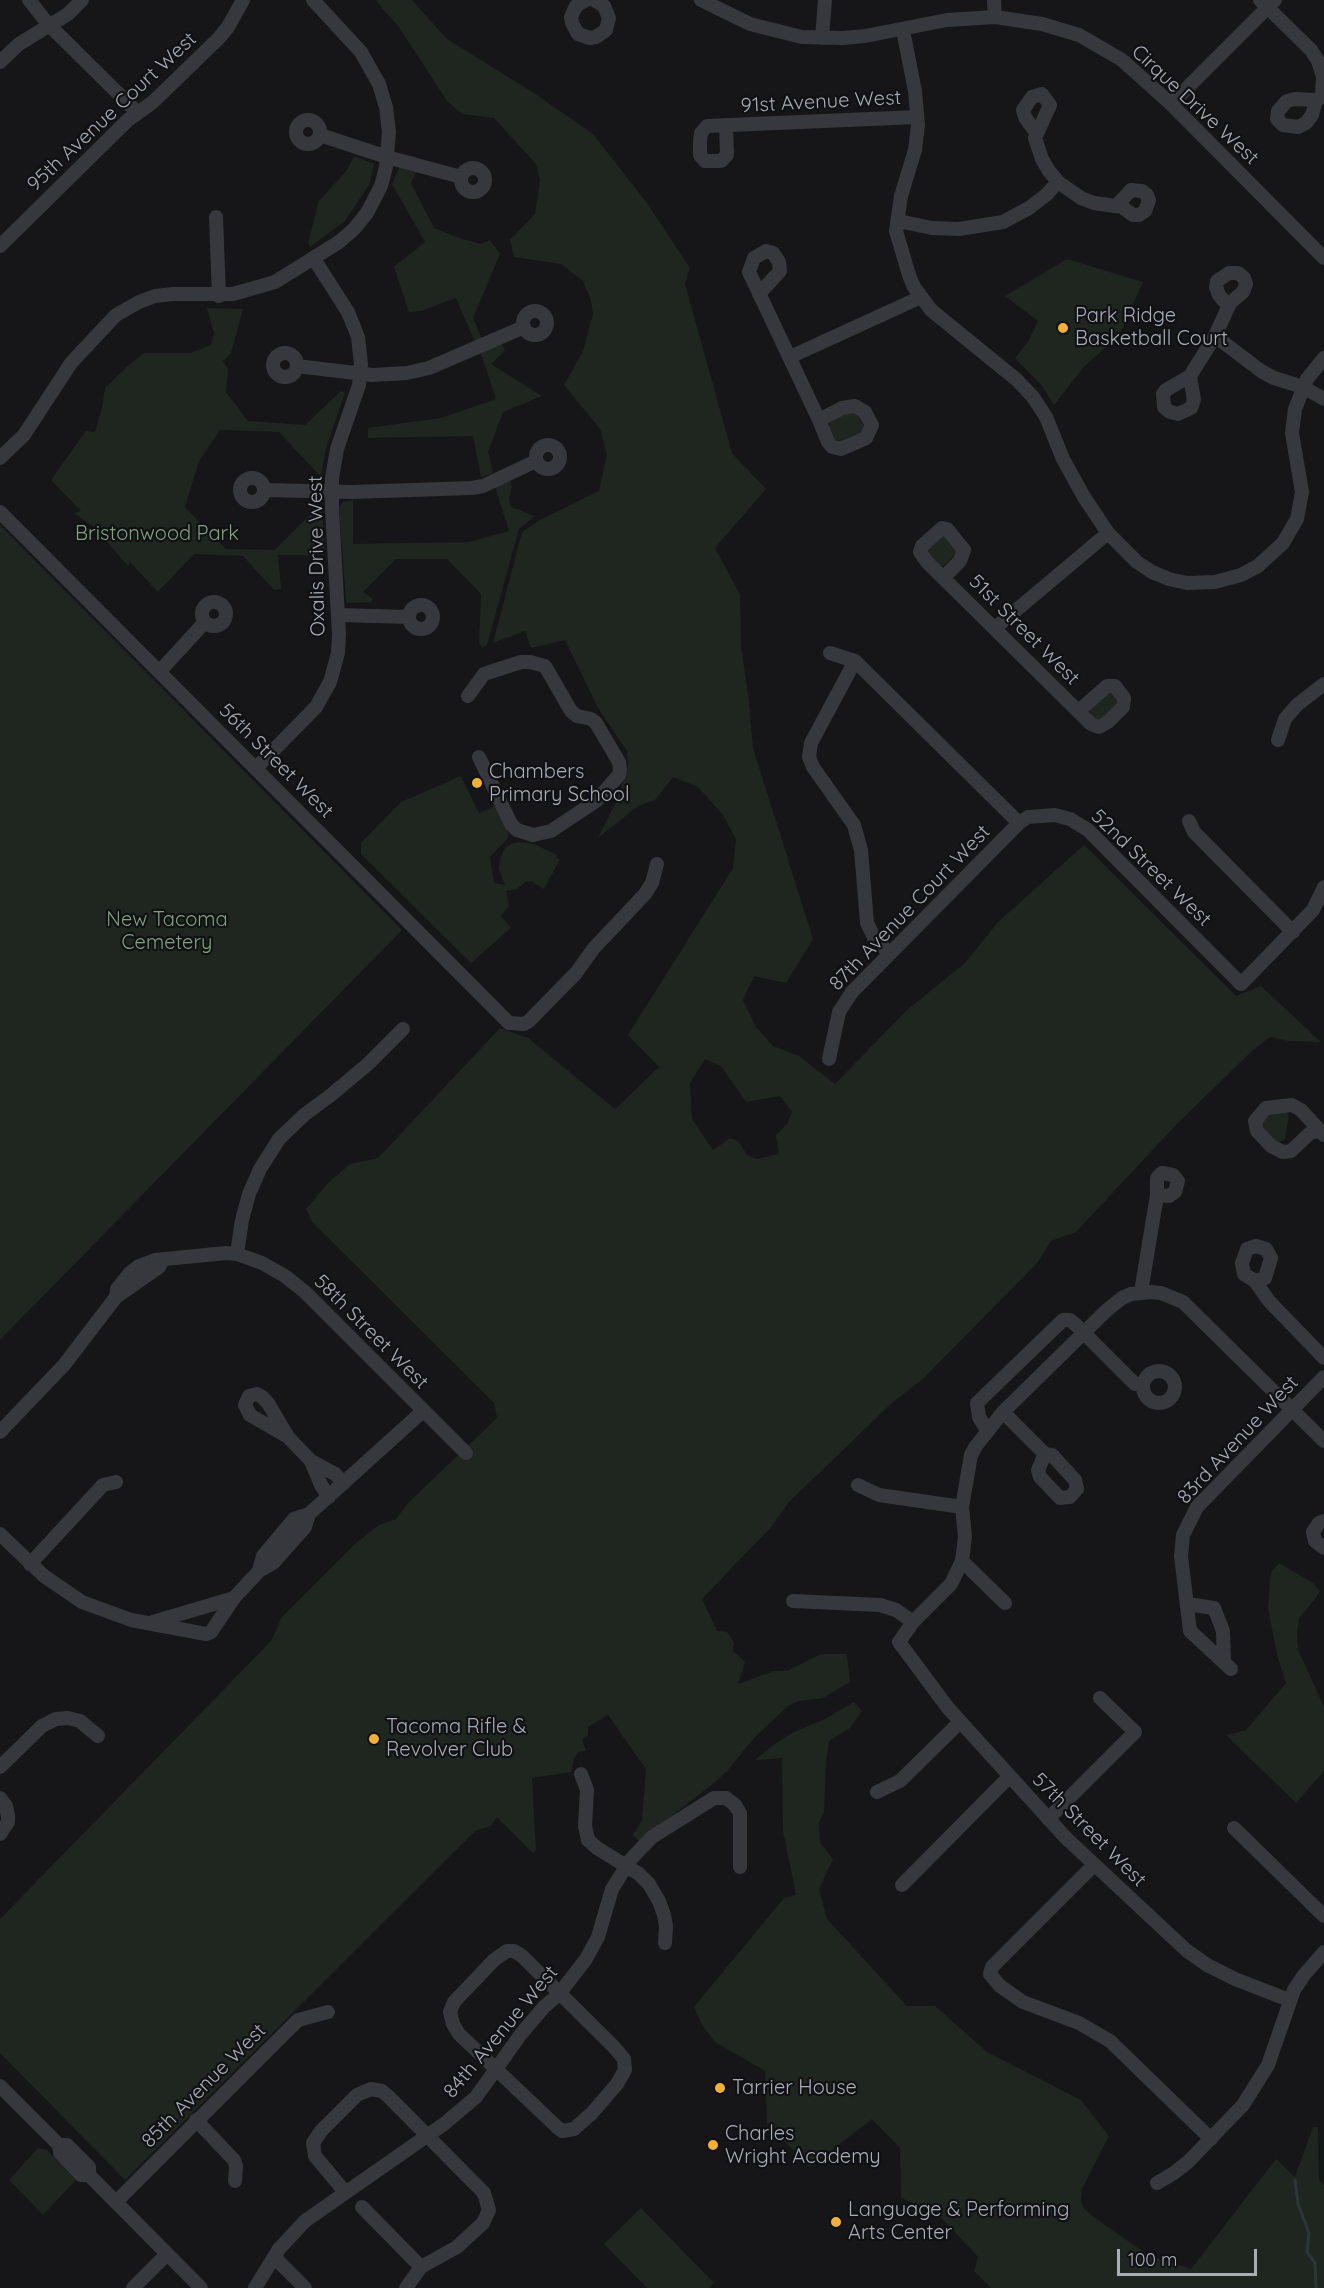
<!DOCTYPE html>
<html>
<head>
<meta charset="utf-8">
<style>
  body { margin:0 }
  #map { position:relative; width:1324px; height:2288px; overflow:hidden; background:#161618; font-family:Quicksand,sans-serif }
  canvas { display:block }
  .scale { position:absolute; left:1117px; top:2249px; width:140px; height:27px; box-sizing:border-box; border:3px solid #a8adb8; border-top:0; padding-left:8px; font-size:18px; line-height:21px; white-space:nowrap; color:#a8adb8; -webkit-text-stroke:4px #111113; paint-order:stroke }
</style>
</head>
<body>
<div id="map">
<canvas width="1324" height="2288"></canvas>
<div class="scale">100 m</div>
</div>
<script>
const c = document.querySelector('canvas').getContext('2d');
c.lineJoin = 'round';
function fillPath(path, color) { c.fillStyle = color; c.fill(path, 'evenodd'); }
const shape = rows => new Path2D(rows.map(r => 'M' + r).join(''));
function stroke(path, color, width, dash) { c.strokeStyle = color; c.lineWidth = width; c.lineCap = dash ? 'butt' : 'round'; c.setLineDash(dash || []); c.stroke(path); }
function label(font, color, halo, rows, align = 'center') {
  c.font = font + ' Quicksand,sans-serif'; c.lineWidth = 4.5; c.setLineDash([]); c.textBaseline = 'middle'; c.strokeStyle = halo; c.fillStyle = color; for (const [text, x, y, turn = 0] of rows) {
    c.save(); c.translate(x, y); c.rotate((+turn || 0) * Math.PI / 180); c.textAlign = isNaN(turn) ? turn : align; if (halo) c.strokeText(text, 0, 0); c.fillText(text, 0, 0); c.restore();
  }
}
const green = shape([
  [375,0,412,0,447,39,534,93,593,134,647,203,690,268,685,284,732,453,766,489,715,548,740,595,741,646,749,701,753,748,813,939,786,983,754,976,743,1000,756,1027,773,1046,799,1056,835,1084,907,1010,965,963,998,922,1084,845,1236,996,1261,986,1321,1042,1289,1041,1270,1037,1252,1051,1176,1125,1076,1232,1051,1241,1038,1262,924,1378,893,1402,789,1502,771,1527,702,1599,717,1631,727,1632,734,1642,733,1651,745,1662,738,1684,774,1671,787,1671,821,1654,847,1654,850,1682,823,1698,799,1701,788,1706,754,1738,727,1771,714,1783,639,1841,633,1835,642,1820,646,1769,608,1715,588,1727,588,1735,582,1739,586,1751,579,1752,574,1758,571,1772,532,1778,536,1850,533,1853,497,1817,491,1826,475,1831,125,2180,0,2053,0,1919,271,1641,282,1617,355,1544,379,1525,396,1519,408,1503,497,1418,494,1403,312,1222,306,1209,329,1182,350,1164,378,1158,500,1028,528,1038,615,1109,659,1067,628,1035,733,868,736,839,723,815,698,787,673,777,655,800,638,806,598,838,617,800,628,767,627,751,598,708,565,640,531,648,525,631,493,643,522,532,540,520,599,491,607,454,600,429,564,385,583,351,593,314,591,301,583,281,561,264,514,257,510,240,535,214,540,180,536,164,494,118,462,114,447,101,399,27],
  [705,1059,721,1066,746,1102,780,1096,792,1112,787,1124,776,1135,779,1154,757,1159,747,1155,739,1142,730,1138,713,1150,692,1119,690,1083],
  [354,156,374,164,369,185,345,221,310,247,308,243,319,201,347,170],
  [400,166,417,171,411,183,434,228,459,238,481,244,490,240,500,254,473,318,482,339,475,342,456,298,421,311,409,312,394,267,425,242,392,184],
  [1067,259,1143,282,1120,334,1083,368,1054,405,1042,386,1015,358,1028,342,1038,321,1005,296],
  [207,308,243,309,231,353,223,361,228,369,226,392,248,421,305,425,341,391,345,393,326,448,321,477,279,432,220,430,199,461,185,507,226,549,275,550,319,506,322,508,325,555,278,555,281,589,274,590,243,556,194,554,158,592,130,562,128,566,94,527,74,513,81,511,51,480,86,431,95,432,102,407,105,388,129,365,144,353,190,353,211,345,214,333],
  [501,343,505,350,491,364,542,396,503,412,488,452,493,473,481,477,473,436,368,438,368,428,441,418,496,399,480,351],
  [856,413,860,416,864,424,863,431,841,443,836,443,828,429,830,423,841,414],
  [510,481,512,487,509,498,511,507,535,516,519,529,487,645,482,647,479,643,481,594,447,559,396,559,363,592,373,599,371,602,348,603,346,601,339,507,343,502,353,500,353,544,469,542,509,531,495,486],
  [0,525,402,930,0,1340],
  [946,534,957,549,955,555,943,566,939,566,927,551,928,547,938,537],
  [1110,691,1116,695,1116,705,1103,718,1097,720,1091,716,1090,710],
  [461,776,479,813,495,806,509,833,507,839,490,857,494,883,505,885,499,869,500,859,505,848,511,844,518,842,534,844,557,855,556,858,560,859,544,889,531,881,525,882,517,889,506,891,509,906,501,916,511,928,471,963,361,854,361,843,401,802],
  [1285,1110,1289,1116,1285,1139,1276,1144,1261,1128,1260,1120,1267,1113],
  [1279,1563,1313,1583,1320,1591,1316,1598,1299,1618,1297,1633,1298,1649,1324,1707,1324,1771,1296,1803,1226,1735,1246,1730,1286,1683,1277,1655,1268,1608,1270,1580,1272,1571],
  [854,1702,862,1711,850,1728,829,1741,826,1762,824,1812,819,1822,820,1843,833,1859,819,1889,827,1919,907,2006,935,2006,987,2052,1081,2100,1109,2136,1082,2189,1081,2201,1084,2208,1091,2215,1148,2255,1191,2269,1276,2159,1295,2177,1313,2127,1318,2127,1319,2180,1324,2185,1324,2288,991,2288,974,2271,978,2257,937,2213,901,2198,900,2148,872,2119,810,2167,767,2124,765,2071,715,2042,702,2025,694,2007,784,1898,796,1895,783,1831,782,1758,755,1760,773,1745,794,1732,825,1719],
  [38,2148,47,2150,76,2180,43,2215,9,2180],
  [641,2208,714,2283,709,2288,647,2288,604,2244]
]);
const stream = shape([
  [1295,2180,1298,2204,1309,2233,1307,2252,1315,2263,1316,2288]
]);
const minor = shape([
  [29,0,48,24,138,113],
  [586,0,576,6,571,17,572,23,578,34,590,38,596,37,606,30,609,18,604,6,594,0],
  [701,0,750,24,802,37,843,38,865,36,947,20,995,17,1042,24,1079,35,1122,60,1171,104,1324,258],
  [994,0,995,17],
  [1260,0,1311,50,1318,61,1323,77,1322,94,1320,98,1316,100,1295,99,1287,101,1278,111,1277,119,1283,125,1298,127,1306,123,1312,115,1316,100],
  [903,30,915,91,918,125,915,150,901,196,896,231,909,275,914,287,931,310,1017,380,1033,397,1046,417,1063,459,1084,497,1108,533,1137,562,1152,572,1169,579,1187,583,1215,582,1241,575,1258,566,1283,543,1297,519,1302,492,1292,433,1295,409,1307,379,1324,358],
  [822,38,825,0],
  [0,62,19,44,68,14,82,0],
  [1171,104,1275,0],
  '296 132a12 12 0 1 1 24 0a12 12 0 1 1-24 0Z',
  [726,126,727,155,721,161,705,161,700,155,700,142,701,133,707,126,917,117],
  [1036,133,1025,117,1023,110,1032,97,1042,94,1050,105,1035,138,1042,159,1049,171,1058,182,1081,198,1094,203,1122,207,1133,215,1139,215,1145,211,1149,200,1147,195,1142,191,1131,190,1116,206],
  [320,135,387,157,461,177],
  '461 180a12 12 0 1 1 24 0a12 12 0 1 1-24 0Z',
  [216,217,219,296],
  [898,221,932,228,959,229,1003,222,1029,208,1046,195,1058,182],
  [0,246,128,120,153,102,219,38,228,27,243,0],
  [759,294,780,271,779,262,773,253,766,251,754,258,749,272,819,420,828,442,832,447,841,449,866,438,872,425,865,412,855,406,842,408,819,420],
  '523 323a12 12 0 1 1 24 0a12 12 0 1 1-24 0Z',
  [1215,336,1261,371,1274,378,1303,387,1324,399],
  '273 365a12 12 0 1 1 24 0a12 12 0 1 1-24 0Z',
  [790,357,921,297],
  [297,366,372,375,407,373,429,368,524,327],
  [1190,376,1194,400,1191,408,1178,414,1170,412,1164,407,1163,394,1166,390,1190,376,1215,336,1230,303,1243,292,1246,284,1244,278,1238,273,1229,273,1217,281,1216,287,1219,295,1224,301,1230,303],
  '536 457a12 12 0 1 1 24 0a12 12 0 1 1-24 0Z',
  [0,458,24,435,71,363,116,315,139,302,155,296,173,294,233,294,275,282,339,242,354,229,367,213,381,186,386,167,389,132,386,107,379,84,361,52,313,0],
  '240 490a12 12 0 1 1 24 0a12 12 0 1 1-24 0Z',
  [264,490,352,492,472,488,483,486,536,461],
  [0,512,509,1023,524,1024,529,1021,576,973,594,948,645,894,652,883,657,864],
  [943,578,960,561,964,550,947,529,942,528,922,546,920,552,927,562,1091,724,1099,727,1108,722,1123,707,1124,698,1115,686,1107,686,1082,708,1077,709],
  '202 614a12 12 0 1 1 24 0a12 12 0 1 1-24 0Z',
  '409 617a12 12 0 1 1 24 0a12 12 0 1 1-24 0Z',
  [338,615,409,617],
  [995,628,1108,533],
  [830,653,855,661,1019,823],
  [855,661,811,743,809,757,813,767,854,825,861,850,867,923,876,941,890,953],
  [160,671,205,622],
  [468,696,484,674,521,662,530,662,545,666,571,711,577,716,591,719,596,723,619,762,620,769,619,775,596,801,551,831,533,835,517,830,511,824,479,757],
  [1278,740,1285,719,1297,705,1324,684],
  [256,768,316,707,330,682,338,653,339,634,332,509,332,478,337,449,359,385,361,364,358,337,348,312,314,259],
  [1189,821,1194,832,1293,932],
  [829,1059,839,1012,852,992,1019,823,1028,817,1055,815,1070,819,1088,830,1241,984,1313,910,1324,887],
  [1320,1131,1310,1133,1291,1151,1283,1152,1271,1146,1257,1131,1255,1121,1266,1108,1292,1105,1301,1110,1324,1135],
  [1256,1246,1266,1249,1271,1258,1265,1278,1255,1281,1244,1274,1242,1263,1247,1249,1256,1246],
  [237,1254,242,1220,249,1194,260,1169,279,1139,304,1115,331,1095,368,1064,403,1029],
  [1255,1281,1269,1301,1324,1358],
  [1141,1292,1157,1195,1157,1178,1162,1173,1173,1175,1178,1181,1175,1192,1169,1196,1157,1195],
  [116,1297,117,1289,130,1273,139,1266,155,1260,226,1253,237,1254,262,1263,285,1276,305,1292,466,1453],
  '1143 1387a16 16 0 1 1 32 0a16 16 0 1 1-32 0Z',
  [1003,1412,1045,1454,1038,1470,1040,1477,1060,1498,1070,1497,1077,1489,1075,1480,1052,1455,1045,1454],
  [987,1430,979,1417,977,1403,1063,1320,1070,1320,1076,1325,1135,1384,1143,1384],
  [0,1432,64,1365,116,1297,159,1267,163,1260],
  [288,1437,250,1415,245,1405,249,1396,257,1394,261,1396,268,1403,288,1437,311,1461,335,1474,344,1483],
  [311,1461,321,1485,329,1497],
  [858,1485,879,1495,962,1507],
  [1324,1521,1319,1523,1313,1532,1315,1541,1324,1548],
  [0,1534,44,1576,82,1602,131,1620,206,1634,211,1632,234,1598,259,1571,273,1563,305,1527,309,1514],
  [962,1561,1005,1603],
  [30,1564,103,1485,116,1482],
  [259,1571,263,1556,294,1519,309,1514,423,1411],
  [793,1601,880,1605,896,1610,913,1622],
  [1187,1604,1214,1608,1223,1631,1224,1662],
  [153,1622,234,1598],
  [1231,1669,1190,1631,1181,1556,1183,1535,1197,1507,1324,1377],
  [0,1767,42,1726,56,1719,68,1718,80,1721,98,1736],
  [581,1774,587,1790,585,1826,588,1840,597,1848,639,1874,649,1884,659,1901,664,1915,666,1926,665,1943],
  [877,1792,900,1781,960,1722],
  [0,1798,6,1806,8,1816,8,1822,0,1834],
  [1048,1819,1135,1732,1100,1698],
  [1234,1828,1324,1916],
  [1094,1865,992,1967,990,1974,1000,1986,1023,2002,1079,2023,1110,2041,1211,2139],
  [902,1885,1009,1777],
  [507,1951,514,1951,522,1956,614,2047,624,2059,625,2070,617,2084,592,2113,574,2129,562,2131,557,2127,459,2034,453,2024,450,2012,454,2002,494,1960,507,1951],
  [1289,2000,1235,1979,1207,1965,1186,1950,1066,1838,948,1708,899,1642,913,1622,951,1584,962,1561,965,1537,962,1507,971,1455,976,1446,1003,1412,1107,1310,1122,1298,1131,1294,1151,1292,1161,1293,1183,1302,1324,1441],
  [0,2086,59,2145,60,2153,81,2175,89,2175],
  [196,2120,234,2160,236,2166,235,2181],
  [59,2145,67,2145,89,2167,89,2175,201,2288],
  [1157,2183,1174,2173,1189,2161,1243,2105,1268,2065,1294,1990,1304,1975,1324,1952],
  [345,2192,315,2156,313,2143,321,2131,357,2095,371,2089,382,2091,389,2097,484,2193,489,2210,483,2223,457,2247,421,2267,406,2288],
  [116,2202,298,2020,328,2012],
  [362,2207,421,2267],
  [274,2257,305,2288],
  [133,2288,167,2254],
  [255,2288,279,2249,305,2221,444,2124,476,2097,521,2034,544,2007,559,1994,586,1959,598,1937,612,1889,631,1859,652,1837,714,1798,726,1798,735,1805,740,1813,740,1867]
]);
const markers = [
  [1063,328,6,"#f2b134"],
  [477,783,6,"#f2b134"],
  [374,1739,6,"#f2b134"],
  [720,2088,6,"#f2b134"],
  [713,2145,6,"#f2b134"],
  [836,2222,6,"#f2b134"]
];
const streetNames = [
  ["91st Avenue West",821,102,-3],
  ["Cirque Drive West",1195,105,43],
  ["95th Avenue Court West",112,112,-43],
  ["Oxalis Drive West",317,556,-91],
  ["51st Street West",1024,630,45],
  ["56th Street West",276,761,45],
  ["52nd Street West",1151,868,44],
  ["87th Avenue Court West",910,908,-46],
  ["58th Street West",371,1332,45],
  ["83rd Avenue West",1238,1440,-47],
  ["57th Street West",1089,1830,45],
  ["84th Avenue West",501,2032,-50],
  ["85th Avenue West",204,2086,-45]
];
const poiNames = [
  ["Park Ridge",1075,316],
  ["Basketball Court",1075,339],
  ["Chambers",489,772],
  ["Primary School",489,795],
  ["Tacoma Rifle &",386,1727],
  ["Revolver Club",386,1750],
  ["Tarrier House",732,2088],
  ["Charles",725,2134],
  ["Wright Academy",725,2157],
  ["Language & Performing",848,2210],
  ["Arts Center",848,2233]
];
const parkNames = [
  ["Bristonwood Park",157,534],
  ["New Tacoma",167,920],
  ["Cemetery",167,943]
];
fillPath(green, '#1e261f');
stroke(stream, '#2c353c', 3);
stroke(minor, '#37383d', 14);
for (const [x, y, r, color] of markers) { const dot = new Path2D(); dot.arc(x, y, r, 0, 2 * Math.PI); c.fillStyle = color; c.fill(dot); stroke(dot, '#111113', 2); }
label('20px', '#a8adb8', '#111113', streetNames);
label('20px', '#a8adb8', '#111113', poiNames, 'left');
label('20px', '#7fa381', '#111113', parkNames);
</script>
</body>
</html>
